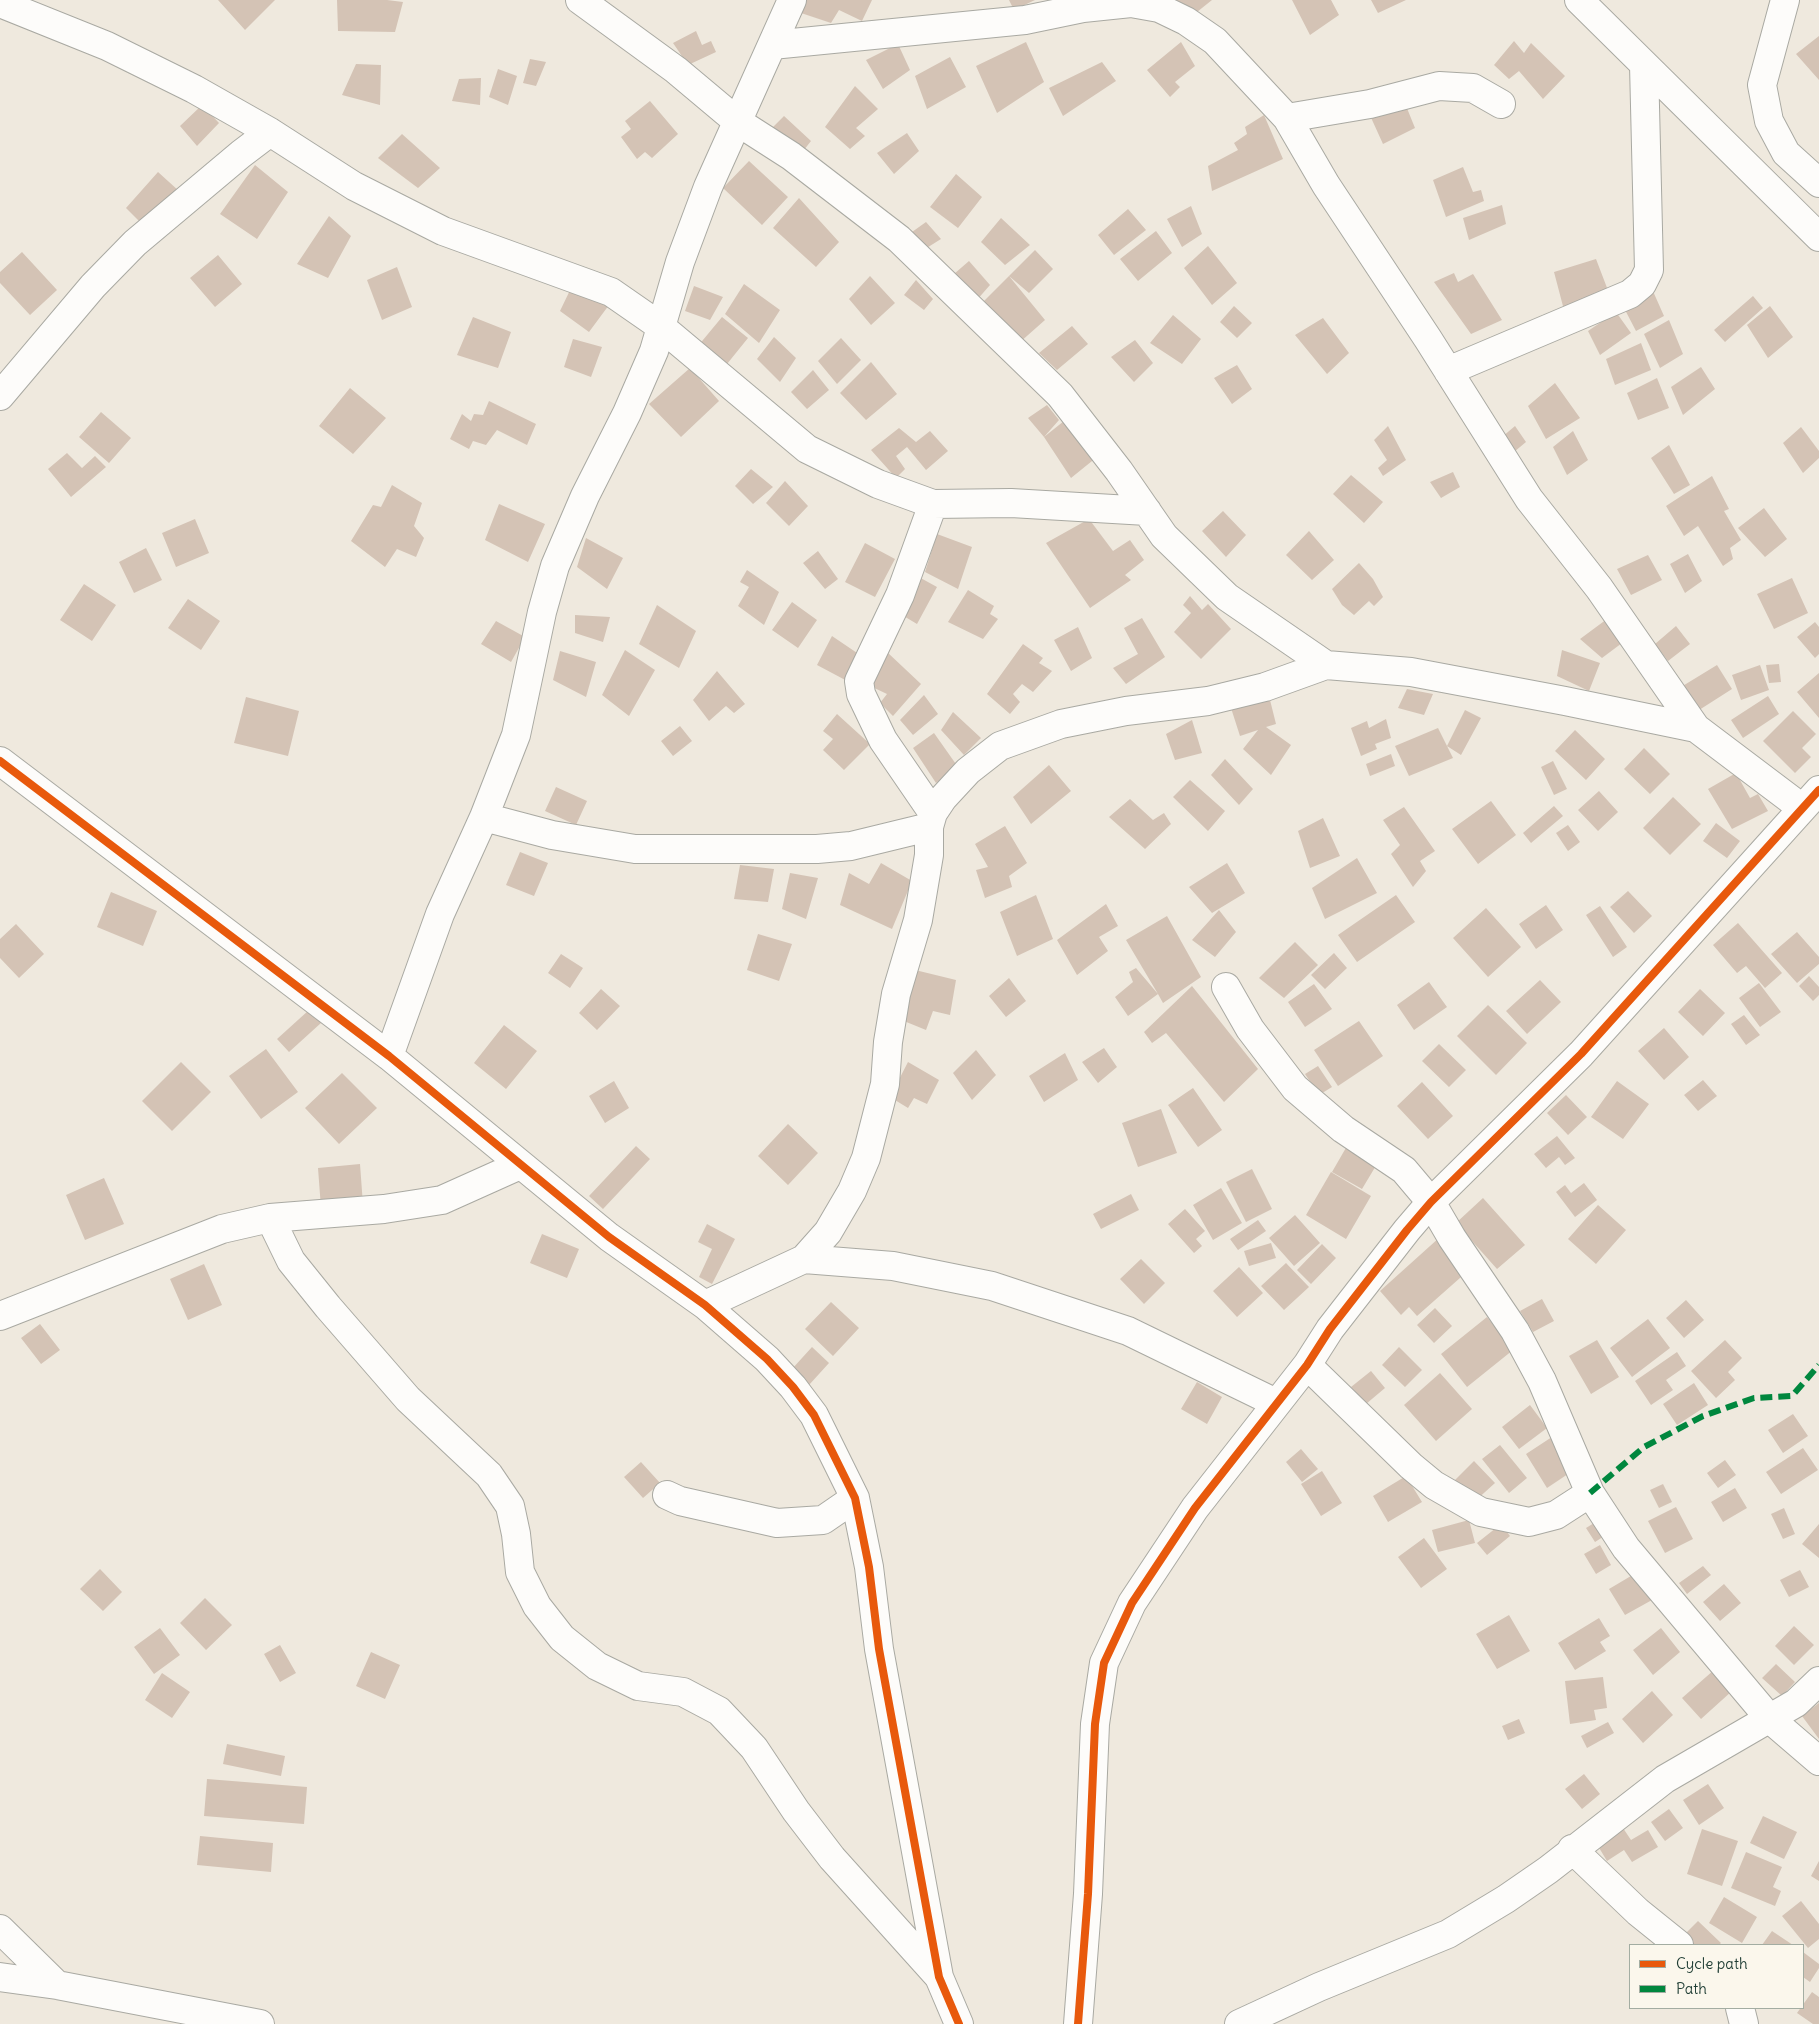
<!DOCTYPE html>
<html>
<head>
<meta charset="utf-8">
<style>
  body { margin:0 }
  #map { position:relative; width:1819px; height:2024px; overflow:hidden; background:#efe9de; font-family:Delius,sans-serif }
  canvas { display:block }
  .legend { position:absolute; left:1629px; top:1944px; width:175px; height:65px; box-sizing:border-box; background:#fbf7ec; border:1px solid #a3ada2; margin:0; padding:6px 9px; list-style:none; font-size:15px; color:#1f3d34 }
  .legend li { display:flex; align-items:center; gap:10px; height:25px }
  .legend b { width:25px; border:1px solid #a3ada2 }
</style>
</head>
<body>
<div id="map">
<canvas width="1819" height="2024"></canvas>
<ul class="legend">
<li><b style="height:6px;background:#e8590c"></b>Cycle path</li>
<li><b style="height:6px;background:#00873e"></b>Path</li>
</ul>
</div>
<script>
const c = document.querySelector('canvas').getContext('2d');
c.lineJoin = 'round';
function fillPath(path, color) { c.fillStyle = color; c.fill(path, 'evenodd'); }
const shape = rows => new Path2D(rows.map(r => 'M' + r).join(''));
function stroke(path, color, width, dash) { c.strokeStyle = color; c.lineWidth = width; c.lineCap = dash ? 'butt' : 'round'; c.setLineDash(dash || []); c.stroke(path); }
const building = shape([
  [218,0,275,0,245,30],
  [337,0,387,0,403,2,395,32,338,31],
  [806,0,872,0,862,21,839,10,831,23,801,13],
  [1009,0,1035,0,1014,10],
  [1176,0,1212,0,1192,16],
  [1292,0,1331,0,1339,15,1310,35],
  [1371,0,1406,0,1378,13],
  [696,31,702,45,711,41,716,52,688,65,673,43],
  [1819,36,1819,80,1796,54],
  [1514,41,1524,53,1531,43,1565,76,1543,99,1519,71,1509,79,1494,65],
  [1026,42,1044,82,997,113,976,66],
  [1181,42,1195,66,1175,82,1180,87,1170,97,1147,70],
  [898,44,910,70,883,89,866,60],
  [950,57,966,87,927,109,915,76],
  [530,59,546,62,536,86,523,83],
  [1102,62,1116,81,1063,116,1049,88],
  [356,64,381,65,380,105,342,95],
  [498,69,517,76,508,105,489,97],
  [481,78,480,105,452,101,459,79],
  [855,86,878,109,856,128,865,136,850,149,825,127],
  [1402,96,1415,128,1383,144,1368,111],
  [650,101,678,134,652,158,645,152,637,159,621,137,631,129,625,121],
  [202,105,219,123,197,146,180,126],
  [1264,115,1283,159,1212,191,1208,166,1238,150,1234,143,1247,134,1245,127],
  [784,116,811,141,800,155,772,128],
  [907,133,919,151,894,174,877,153],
  [402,134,440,168,418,188,378,158],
  [749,161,788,197,762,225,723,188],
  [255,165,288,192,257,239,220,214],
  [1463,167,1473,192,1481,190,1484,201,1446,217,1433,180],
  [158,172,179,191,142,224,126,208],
  [956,174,982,197,958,228,930,207],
  [799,198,839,242,816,267,773,228],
  [1502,205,1506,224,1469,240,1463,218],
  [1191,206,1202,234,1182,247,1167,219],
  [1128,209,1146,230,1114,255,1098,235],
  [329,216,351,236,328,278,297,264],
  [1001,218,1030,245,1005,265,981,242],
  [926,222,941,239,925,249,912,232],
  [1156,231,1172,253,1138,281,1120,259],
  [1208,246,1237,283,1212,305,1184,268],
  [1035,250,1053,269,1029,293,1009,276],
  [22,252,57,290,30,315,0,283,0,272],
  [218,255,242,284,215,307,190,278],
  [1596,259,1609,293,1564,310,1554,272],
  [969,261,990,285,976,301,954,274],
  [397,267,412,307,382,320,367,280],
  [1454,273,1458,282,1473,274,1502,320,1471,334,1434,282],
  [870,276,895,303,871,325,849,299],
  [1009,276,1045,320,1019,343,982,303],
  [916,280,933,299,924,310,904,295],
  [573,284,609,305,589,332,560,311],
  [744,284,780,310,759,343,725,314],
  [694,286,723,297,710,320,685,311],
  [1652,289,1664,316,1636,331,1623,306],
  [1753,296,1763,308,1725,342,1714,330],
  [1234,306,1252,323,1237,338,1220,322],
  [1770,306,1793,337,1768,358,1747,325],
  [1616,312,1631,333,1600,355,1588,331],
  [1173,315,1201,339,1182,364,1150,343],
  [473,317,511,332,498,368,457,355],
  [722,317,748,338,727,364,698,346],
  [1323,318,1349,353,1327,374,1295,335],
  [1669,320,1683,354,1660,368,1644,334],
  [1072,326,1088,344,1057,370,1039,353],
  [774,337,796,358,780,382,757,359],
  [841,338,861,360,837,384,818,361],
  [573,339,602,347,591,377,564,367],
  [1135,340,1153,363,1134,382,1111,357],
  [1641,343,1651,370,1615,385,1606,359],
  [871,362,897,394,866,420,840,393],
  [1237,365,1252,389,1232,404,1214,378],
  [1701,367,1715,389,1683,415,1671,387],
  [690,368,719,401,681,437,649,404],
  [813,370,829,390,807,409,791,392],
  [1657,378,1669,408,1638,420,1627,393],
  [1555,383,1580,418,1546,439,1528,406],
  [350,388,386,418,353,454,319,426],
  [489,401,536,424,527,445,497,430,486,445,473,441,469,449,450,439,462,414,471,421,474,414,483,415],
  [1047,405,1059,420,1044,437,1069,417,1097,457,1071,478,1044,437,1028,418],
  [101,412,131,438,109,463,79,437],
  [1388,426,1406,460,1383,476,1378,468,1387,460,1374,440],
  [1515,426,1526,442,1514,452,1502,437],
  [1801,427,1819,451,1819,458,1803,473,1783,443],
  [899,428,916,442,930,431,948,451,926,470,907,447,896,456,905,469,896,478,871,450],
  [1573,431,1588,460,1567,475,1553,447],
  [1669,445,1690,485,1674,494,1651,458],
  [67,453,82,468,95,456,106,467,71,497,48,469],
  [751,469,773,487,753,504,735,486],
  [1453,472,1460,487,1441,498,1430,482],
  [1351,475,1383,502,1364,523,1333,494],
  [1712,476,1729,509,1724,511,1741,540,1730,548,1733,559,1723,566,1698,526,1684,536,1666,506],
  [785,481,808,506,789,526,766,503],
  [392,485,422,503,414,526,424,538,416,557,397,549,385,567,351,541,373,505,381,507],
  [499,504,545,524,528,562,485,540],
  [1764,508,1787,539,1765,557,1738,528],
  [1223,511,1246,535,1226,557,1202,531],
  [195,519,209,553,176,567,162,533],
  [1089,519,1113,551,1130,540,1144,560,1125,575,1131,580,1090,608,1046,543],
  [1309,531,1334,560,1312,580,1286,555],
  [937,534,972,547,958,589,925,572],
  [586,538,623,558,607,589,577,567],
  [865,543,895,559,875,597,845,582],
  [146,548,162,580,134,593,119,562],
  [818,551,838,579,825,589,803,563],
  [1688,554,1702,581,1685,593,1670,564],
  [1648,555,1662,580,1631,595,1617,569],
  [1359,563,1373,579,1383,597,1374,606,1369,601,1354,615,1342,605,1332,589],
  [747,570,779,592,764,625,738,606,749,587,740,582],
  [917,576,937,587,917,624,897,612],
  [1792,578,1808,613,1774,629,1757,594],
  [84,584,116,605,92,641,60,620],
  [968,590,994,606,990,614,998,619,983,639,948,622],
  [1190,596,1202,610,1208,604,1231,629,1201,659,1174,632,1191,613,1183,605],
  [188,599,220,621,201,650,168,628],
  [792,602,817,620,798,648,772,630],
  [657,605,696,631,679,668,639,644],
  [575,615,610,617,603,642,575,633],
  [1142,618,1165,657,1126,684,1113,668,1138,654,1124,628],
  [1607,619,1622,643,1602,658,1580,639],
  [496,621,525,637,511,662,481,644],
  [1815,622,1819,627,1819,654,1815,658,1797,637],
  [1676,626,1690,644,1668,661,1655,644],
  [1078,627,1092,658,1071,671,1054,640],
  [832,636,863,657,849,682,817,665],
  [1023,644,1043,658,1039,663,1052,671,1033,692,1022,684,1013,694,1020,702,1010,714,987,694],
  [625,650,655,670,629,716,602,695],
  [1562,650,1600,663,1589,691,1557,676],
  [560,651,596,662,586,697,553,680],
  [887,652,921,684,893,716,880,703,887,694,866,684],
  [1779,664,1781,682,1769,683,1766,665],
  [1717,665,1732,689,1696,712,1681,687],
  [1760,665,1769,690,1741,700,1732,675],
  [717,671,745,704,734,713,726,706,709,721,693,700],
  [1819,673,1819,718,1797,692],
  [1407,689,1433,694,1424,715,1398,708],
  [924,695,938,714,913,735,900,720],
  [1269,696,1276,724,1266,727,1291,745,1271,775,1243,749,1258,730,1240,736,1231,708],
  [1768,696,1779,714,1743,738,1731,720],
  [246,697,299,711,288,756,234,743],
  [1465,710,1481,718,1461,755,1447,746],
  [1793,711,1816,734,1802,748,1811,757,1795,773,1763,741],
  [953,712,981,738,964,755,941,730],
  [837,714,870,744,844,770,823,750,833,739,823,731],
  [1386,719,1391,738,1375,744,1377,749,1361,756,1351,728,1367,721,1369,728],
  [1192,720,1202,753,1175,760,1166,734],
  [680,726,692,741,673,756,661,741],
  [1438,728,1453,758,1409,776,1395,746],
  [1575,730,1605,759,1586,780,1555,751],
  [934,733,958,767,936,783,913,748],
  [1644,748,1670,774,1650,794,1624,769],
  [1391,754,1395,766,1370,776,1366,764],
  [1225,759,1253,789,1239,805,1211,775],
  [1553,761,1567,789,1554,795,1541,767],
  [1049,765,1071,791,1031,824,1013,797],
  [1736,773,1750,798,1758,794,1768,811,1732,829,1708,789],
  [1190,780,1225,811,1208,831,1173,797],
  [556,787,587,801,576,825,545,811],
  [1599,791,1618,812,1598,831,1578,810],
  [1673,797,1701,824,1670,855,1643,828],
  [1130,799,1153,820,1164,813,1171,824,1145,849,1109,817],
  [1491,801,1516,835,1478,864,1452,829],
  [1554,806,1563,816,1531,843,1523,833],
  [1404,807,1435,851,1420,861,1426,871,1413,887,1391,854,1400,845,1383,820],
  [1323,818,1340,856,1310,868,1298,831],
  [1716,823,1740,841,1727,858,1703,841],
  [1568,825,1580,842,1568,851,1556,833],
  [1005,826,1027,863,1009,876,1012,887,985,898,976,870,988,867,975,844],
  [520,852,548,863,534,896,506,885],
  [1357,858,1377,893,1325,919,1312,888],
  [881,863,912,881,892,929,840,905,849,873,869,884],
  [1227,863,1245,893,1212,913,1189,887],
  [740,865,774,869,768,902,734,899],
  [790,873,818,878,806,919,782,909],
  [1628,891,1652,916,1634,933,1610,907],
  [111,892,157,911,143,946,97,927],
  [1036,895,1053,939,1017,956,1000,912],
  [1396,895,1415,922,1357,962,1338,935],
  [1106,904,1118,926,1099,937,1108,951,1077,975,1057,940],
  [1546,905,1563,930,1536,949,1519,924],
  [1600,906,1627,947,1613,957,1586,915],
  [1486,908,1521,947,1488,977,1453,938],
  [1219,910,1236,932,1215,957,1192,940],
  [1167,916,1201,977,1163,1003,1158,994,1128,1016,1115,997,1133,982,1129,972,1136,968,1158,994,1126,940],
  [1738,923,1782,973,1765,988,1746,966,1737,973,1713,945],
  [16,924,44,954,19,978,0,958,0,939],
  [1797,932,1819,957,1819,964,1797,983,1771,954],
  [758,934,792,944,779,981,747,970],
  [1295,942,1318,965,1284,998,1259,978],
  [1334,953,1347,968,1325,989,1311,975],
  [561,954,583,968,570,988,548,973],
  [911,969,956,980,950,1015,933,1011,926,1030,899,1019],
  [1809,976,1819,987,1819,995,1813,1001,1799,986],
  [1009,978,1026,1001,1006,1017,989,996],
  [1540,980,1561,1002,1527,1034,1506,1011],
  [1429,982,1447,1007,1414,1030,1397,1005],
  [1759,983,1781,1012,1760,1027,1739,998],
  [1314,984,1332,1009,1305,1027,1288,1002],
  [1192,986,1258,1069,1224,1102,1166,1033,1152,1043,1144,1032],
  [601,989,620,1006,597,1030,579,1013],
  [1700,989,1725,1013,1703,1036,1678,1012],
  [1488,1005,1527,1043,1496,1075,1457,1036],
  [309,1010,321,1023,289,1052,277,1039],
  [1744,1015,1760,1035,1746,1045,1731,1024],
  [1359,1021,1383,1056,1338,1086,1314,1050],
  [504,1025,537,1051,506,1089,474,1063],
  [1664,1028,1689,1057,1664,1080,1638,1051],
  [1439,1044,1466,1070,1449,1087,1422,1061],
  [1104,1048,1117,1067,1098,1083,1082,1062],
  [266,1049,298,1092,261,1119,229,1076],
  [976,1050,996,1075,972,1100,953,1073],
  [1065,1053,1078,1080,1044,1102,1029,1076],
  [181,1062,211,1092,172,1131,142,1101],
  [908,1062,939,1080,927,1104,914,1098,908,1108,890,1097],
  [1318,1066,1332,1087,1319,1095,1305,1074],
  [342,1073,377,1108,339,1144,305,1108],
  [1703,1080,1717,1096,1698,1111,1684,1095],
  [614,1081,629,1108,605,1123,589,1096],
  [1617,1081,1649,1104,1623,1139,1591,1117],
  [1422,1082,1453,1116,1428,1139,1397,1106],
  [1193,1088,1222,1130,1198,1147,1168,1105],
  [1566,1095,1587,1117,1568,1135,1547,1113],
  [1161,1109,1177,1153,1138,1167,1122,1123],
  [788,1124,818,1153,788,1185,758,1156],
  [1557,1136,1575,1158,1565,1165,1559,1157,1546,1168,1534,1154],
  [636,1146,650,1159,603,1209,589,1196],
  [1347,1146,1377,1164,1362,1189,1332,1172],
  [360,1164,363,1205,321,1208,318,1168],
  [1252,1169,1272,1209,1246,1222,1226,1182],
  [1331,1172,1371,1196,1346,1239,1306,1215],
  [104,1178,124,1224,85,1240,66,1195],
  [1584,1183,1597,1200,1575,1217,1556,1192,1565,1185,1571,1193],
  [1221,1188,1242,1223,1213,1240,1193,1205],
  [1131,1194,1139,1210,1101,1229,1093,1214],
  [1483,1198,1525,1245,1497,1269,1456,1223],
  [1598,1205,1626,1230,1596,1264,1568,1239],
  [1185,1209,1205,1231,1196,1239,1202,1246,1194,1253,1168,1224],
  [1295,1215,1320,1243,1294,1266,1269,1238],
  [1258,1220,1266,1231,1238,1250,1230,1239],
  [707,1224,735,1239,712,1284,699,1277,712,1249,698,1242],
  [542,1234,579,1249,567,1278,530,1263],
  [1440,1237,1469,1270,1417,1316,1409,1307,1401,1315,1380,1291],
  [1271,1243,1276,1258,1249,1266,1244,1251],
  [1322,1244,1336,1258,1311,1284,1297,1270],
  [1141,1259,1165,1283,1144,1304,1120,1279],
  [1286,1263,1309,1287,1284,1310,1261,1286],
  [204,1264,222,1305,188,1320,170,1279],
  [1239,1267,1263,1293,1237,1317,1213,1291],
  [1542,1299,1554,1321,1533,1332,1520,1311],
  [1686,1300,1704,1320,1684,1338,1666,1318],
  [831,1302,859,1328,833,1356,805,1329],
  [1435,1308,1452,1326,1434,1343,1417,1325],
  [1487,1317,1513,1350,1467,1387,1441,1354],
  [1648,1319,1670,1348,1632,1377,1610,1348],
  [40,1324,60,1350,41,1364,21,1338],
  [1597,1340,1619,1377,1591,1394,1569,1356],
  [1725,1340,1742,1358,1728,1372,1735,1380,1716,1398,1691,1371],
  [812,1347,829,1363,809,1385,792,1369],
  [1399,1347,1422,1370,1405,1387,1382,1365],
  [1677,1352,1686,1366,1666,1380,1673,1390,1651,1405,1635,1381],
  [1371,1371,1385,1388,1366,1404,1351,1387],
  [1440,1373,1472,1409,1436,1441,1404,1405],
  [1197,1382,1222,1397,1207,1424,1181,1409],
  [1694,1383,1708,1405,1677,1425,1663,1404],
  [1530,1405,1547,1428,1519,1449,1502,1427],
  [1793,1414,1808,1436,1783,1453,1768,1430],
  [1555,1435,1577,1468,1547,1488,1526,1454],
  [1500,1445,1527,1478,1509,1493,1482,1459],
  [1803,1448,1818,1470,1781,1494,1766,1472],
  [1301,1449,1318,1469,1302,1482,1286,1462],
  [1725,1460,1736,1475,1718,1488,1707,1473],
  [1474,1461,1495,1483,1474,1502,1454,1481],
  [641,1462,660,1483,643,1498,624,1477],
  [1322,1471,1342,1503,1321,1516,1301,1484],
  [1406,1476,1422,1502,1388,1522,1373,1496],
  [1663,1484,1672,1502,1659,1508,1650,1490],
  [1735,1488,1747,1508,1723,1522,1711,1502],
  [1676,1507,1693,1539,1665,1553,1648,1521],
  [1784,1508,1795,1534,1783,1539,1771,1514],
  [1469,1520,1475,1543,1438,1552,1432,1530],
  [1599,1520,1609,1533,1595,1542,1586,1528],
  [1501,1524,1510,1536,1487,1555,1477,1543],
  [1819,1524,1819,1558,1802,1544],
  [1424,1538,1447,1569,1421,1588,1398,1557],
  [1600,1545,1611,1565,1596,1574,1584,1554],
  [1703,1566,1711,1575,1687,1594,1679,1583],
  [100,1569,122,1592,103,1611,80,1589],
  [1800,1570,1809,1587,1789,1597,1780,1580],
  [1636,1573,1652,1600,1625,1615,1609,1589],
  [1724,1584,1741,1603,1720,1621,1703,1602],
  [205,1598,232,1625,206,1650,180,1623],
  [1509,1615,1530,1651,1497,1669,1476,1634],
  [1599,1618,1610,1636,1600,1642,1606,1651,1575,1670,1558,1643],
  [1794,1626,1814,1645,1794,1665,1775,1646],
  [160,1628,180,1655,154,1674,134,1647],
  [1661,1628,1680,1652,1653,1675,1633,1650],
  [280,1645,296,1673,280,1682,264,1654],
  [371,1652,400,1665,385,1699,356,1686],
  [1776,1664,1795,1682,1782,1696,1762,1678],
  [1714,1670,1732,1691,1701,1719,1682,1698],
  [162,1673,190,1692,172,1718,145,1700],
  [1603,1677,1607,1708,1594,1710,1596,1720,1570,1724,1565,1681],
  [1652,1691,1673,1715,1643,1743,1622,1719],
  [1819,1703,1819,1739,1802,1716],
  [1519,1719,1525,1733,1508,1740,1502,1726],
  [1608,1722,1614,1733,1587,1748,1581,1736],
  [227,1744,285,1756,281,1776,223,1764],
  [1584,1774,1600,1794,1582,1809,1565,1789],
  [207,1779,307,1787,304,1824,204,1816],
  [1708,1784,1724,1808,1699,1825,1683,1800],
  [1669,1809,1683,1828,1665,1841,1651,1822],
  [1763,1816,1797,1832,1784,1859,1750,1843],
  [1621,1825,1631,1840,1648,1830,1658,1847,1632,1862,1624,1850,1607,1861,1595,1841],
  [1702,1829,1738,1841,1722,1886,1687,1874],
  [200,1836,273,1843,271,1872,197,1865],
  [1746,1852,1782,1867,1773,1887,1781,1891,1775,1906,1731,1888],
  [1819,1861,1819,1881,1811,1876],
  [1724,1897,1757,1917,1742,1943,1709,1923],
  [1801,1901,1819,1924,1819,1939,1808,1948,1782,1916],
  [1698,1921,1721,1943,1719,1945,1687,1945,1680,1939],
  [1772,1931,1793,1945,1762,1945],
  [1803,1952,1819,1964,1819,1968,1810,1982,1803,1977],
  [1812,1992,1819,1997,1819,2024,1813,2024,1797,2013]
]);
const minor = shape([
  [580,0,676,70,738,122,791,156,899,239,1060,395,1119,471,1164,536,1227,597,1326,665,1411,672,1565,701,1696,728],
  [1579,0,1819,237],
  [1785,0,1762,85,1769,121,1786,153,1819,183],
  [0,3,107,46,194,89,270,132,354,186,443,231,611,292,660,326,807,449,878,484,933,504,1011,503,1147,511],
  [772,45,1025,20,1083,8,1131,3,1159,8,1186,21,1215,41,1287,118],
  [1501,104,1473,88,1439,86,1370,104,1287,118,1326,185,1428,339,1529,499,1599,588,1696,728,1802,808],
  [1448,371,1630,294,1642,284,1649,270,1644,65],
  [0,396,93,286,135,243,241,154,270,132],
  [933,504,900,595,859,681,861,694,883,740,933,813],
  [0,761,389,1056,609,1237,705,1305,767,1359,793,1387,814,1415,855,1498,869,1567,879,1649,939,1977,959,2024],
  [484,817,552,835,635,849,817,849,851,846,929,827],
  [1226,987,1250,1029,1295,1088,1343,1129,1404,1170,1431,1202,1452,1238,1515,1331,1542,1381,1590,1493,1626,1548,1770,1719,1819,1761],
  [389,1056,440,914,484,817,516,735,542,612,555,566,585,496,627,413,654,351,680,262,708,187,792,0],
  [270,1218,291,1261,328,1307,408,1399,489,1475,510,1506,516,1534,520,1572,537,1606,562,1638,597,1666,638,1686,683,1692,719,1711,754,1748,796,1811,832,1858,939,1977],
  [804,1259,828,1232,852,1191,866,1158,885,1084,888,1042,896,994,918,920,929,855,929,827,933,813,943,798,968,771,1000,746,1061,724,1126,711,1208,701,1265,687,1326,665],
  [705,1305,804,1259,893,1266,992,1286,1128,1331,1276,1403],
  [0,1316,222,1229,270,1218,384,1209,442,1200,520,1165],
  [1307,1365,1411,1466,1434,1485,1481,1512,1529,1522,1556,1515,1590,1493],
  [667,1495,680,1501,777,1523,823,1520,855,1498],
  [1572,1849,1638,1912,1679,1945],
  [0,1929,57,1985],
  [0,1977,57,1985,260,2024],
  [1740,2008,1744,2024],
  [1078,2024,1088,1894,1095,1724,1104,1663,1132,1603,1195,1508,1307,1365,1330,1329,1407,1230,1431,1202,1581,1054,1819,790],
  [1239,2024,1319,1987,1448,1934,1506,1899,1548,1870,1665,1779,1796,1703,1819,1681]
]);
const quiet = shape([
  [1590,1493,1644,1447,1703,1416,1754,1398,1792,1396,1819,1365]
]);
const cycleway = shape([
  [0,761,389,1056,609,1237,705,1305,767,1359,793,1387,814,1415,855,1498,869,1567,879,1649,939,1977,959,2024],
  [1078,2024,1088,1894,1095,1724,1104,1663,1132,1603,1195,1508,1307,1365,1330,1329,1407,1230,1431,1202,1581,1054,1819,790]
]);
fillPath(building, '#d4c3b5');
stroke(minor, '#a9a9a2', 30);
stroke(minor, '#fdfcfa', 28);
stroke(quiet, '#00873e', 6, [12, 6]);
stroke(cycleway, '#e8590c', 8);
</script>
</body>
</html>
